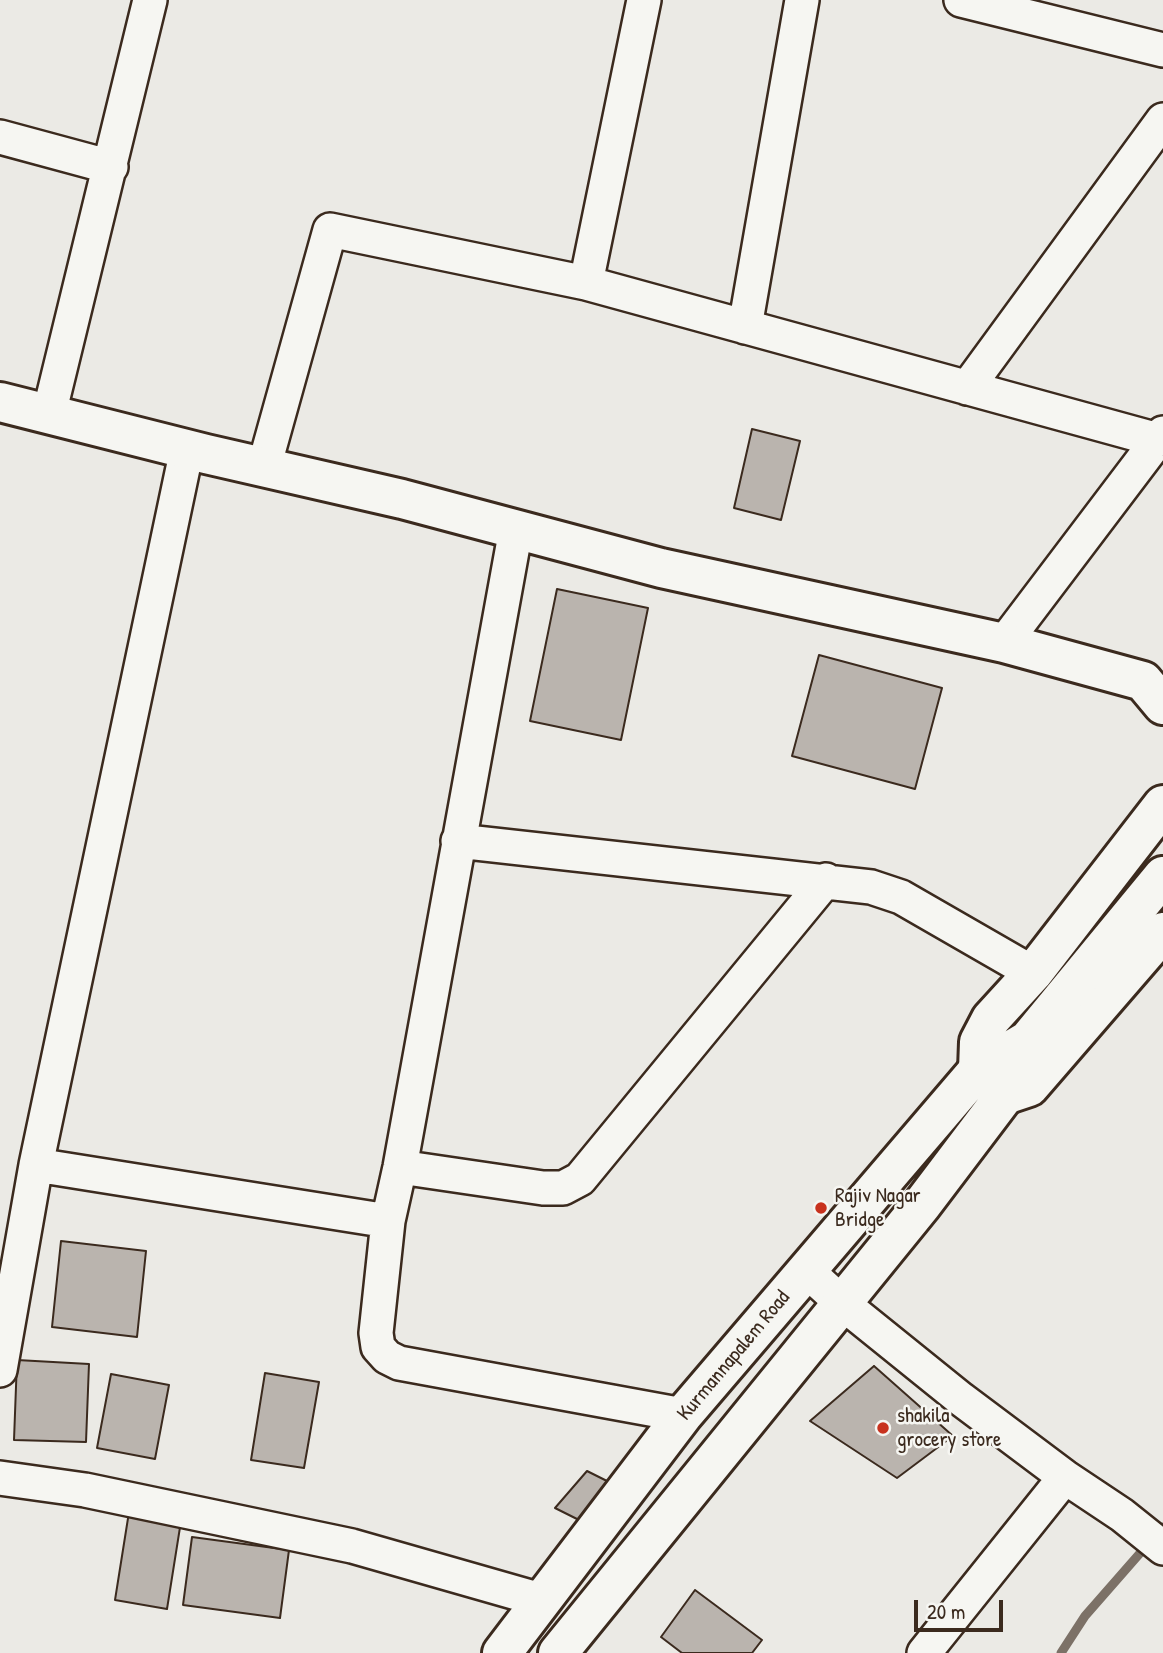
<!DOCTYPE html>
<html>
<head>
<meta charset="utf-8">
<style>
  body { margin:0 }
  #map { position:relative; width:1163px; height:1653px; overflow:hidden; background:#ebeae5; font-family:"Patrick Hand",sans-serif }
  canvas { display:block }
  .scale { position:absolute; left:914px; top:1600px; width:89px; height:32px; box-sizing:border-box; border:4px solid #3b2a1e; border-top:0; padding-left:9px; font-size:21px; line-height:24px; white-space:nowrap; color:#3b2a1e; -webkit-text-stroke:5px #f6f6f2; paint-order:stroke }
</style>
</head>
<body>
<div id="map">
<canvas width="1163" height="1653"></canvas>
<div class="scale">20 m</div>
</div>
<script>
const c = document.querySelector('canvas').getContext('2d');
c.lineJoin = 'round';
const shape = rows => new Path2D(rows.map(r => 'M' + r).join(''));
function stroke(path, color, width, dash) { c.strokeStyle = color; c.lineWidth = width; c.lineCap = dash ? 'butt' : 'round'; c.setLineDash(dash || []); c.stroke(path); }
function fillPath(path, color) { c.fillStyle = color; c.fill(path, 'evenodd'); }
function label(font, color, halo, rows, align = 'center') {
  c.font = font + ' "Patrick Hand",sans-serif'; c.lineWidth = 5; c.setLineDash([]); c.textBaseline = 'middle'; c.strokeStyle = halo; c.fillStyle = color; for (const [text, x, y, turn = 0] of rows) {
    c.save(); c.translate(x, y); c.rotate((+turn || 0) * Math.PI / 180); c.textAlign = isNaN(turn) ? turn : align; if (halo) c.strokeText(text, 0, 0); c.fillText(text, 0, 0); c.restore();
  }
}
const stream = shape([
  [1061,1653,1085,1616,1163,1527]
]);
const building = shape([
  [752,429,800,441,781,520,734,508,752,429],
  [557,589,648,608,621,740,530,721,557,589],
  [819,655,942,688,915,789,792,756,819,655],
  [61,1241,146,1251,137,1337,52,1327,61,1241],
  [17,1360,89,1364,86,1442,14,1440,17,1360],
  [874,1366,953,1436,897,1478,810,1421,874,1366],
  [265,1373,319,1382,304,1468,251,1460,265,1373],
  [111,1374,169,1385,155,1459,97,1448,111,1374],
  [587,1471,609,1482,587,1524,555,1508,587,1471],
  [129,1512,181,1521,167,1609,115,1600,129,1512],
  [192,1537,289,1550,280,1618,183,1605,192,1537],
  [695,1590,762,1640,752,1653,682,1653,661,1637,695,1590]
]);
const minor = shape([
  [961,0,1163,50],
  [0,137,111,167],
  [586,283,1158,440],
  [745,327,802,0],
  [967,388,1163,120],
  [49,414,150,0],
  [187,449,36,1165,388,1221,400,1167,516,529],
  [264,467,330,230,586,283,644,0],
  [1004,643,1163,433],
  [458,841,871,887,901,897,1033,973],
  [400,1167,543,1188,563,1188,580,1179,826,880],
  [388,1221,376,1333,378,1347,387,1357,399,1363,683,1415],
  [807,1271,842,1303,961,1399,1065,1477,1122,1515,1163,1548],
  [0,1370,36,1165],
  [0,1478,85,1490,352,1546,541,1600],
  [924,1653,1065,1477]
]);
const tertiary = shape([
  [0,402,206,454,402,499,661,568,1004,643,1143,681,1163,705],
  [1163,805,1033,973,991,1019,979,1042,978,1070,1005,1095,1029,1087,1163,932]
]);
const secondary = shape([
  [502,1653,683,1415,978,1070,1028,1040],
  [558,1653,921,1206,1005,1095,1028,1040,1163,876]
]);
const markers = [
  [821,1208,7,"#c8321e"],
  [883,1428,7,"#c8321e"]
];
const poiNames = [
  ["Rajiv Nagar",835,1196],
  ["Bridge",835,1220],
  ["shakila",897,1416],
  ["grocery store",897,1440]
];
const streetNames = [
  ["Kurmannapalem Road",734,1356,-50]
];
stroke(stream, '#7c7167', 9);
fillPath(building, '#bab4ae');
stroke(building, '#3b2a1e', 2);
stroke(minor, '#3b2a1e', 38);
stroke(tertiary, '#3b2a1e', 44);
stroke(secondary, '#3b2a1e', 44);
stroke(minor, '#f6f6f2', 33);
stroke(tertiary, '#f6f6f2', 38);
stroke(secondary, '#f6f6f2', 38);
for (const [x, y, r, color] of markers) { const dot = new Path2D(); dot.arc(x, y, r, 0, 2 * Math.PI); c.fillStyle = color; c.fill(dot); stroke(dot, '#f6f6f2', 2.5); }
label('21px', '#3b2a1e', '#f6f6f2', poiNames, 'left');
label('21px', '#3b2a1e', '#f6f6f2', streetNames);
</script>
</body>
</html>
